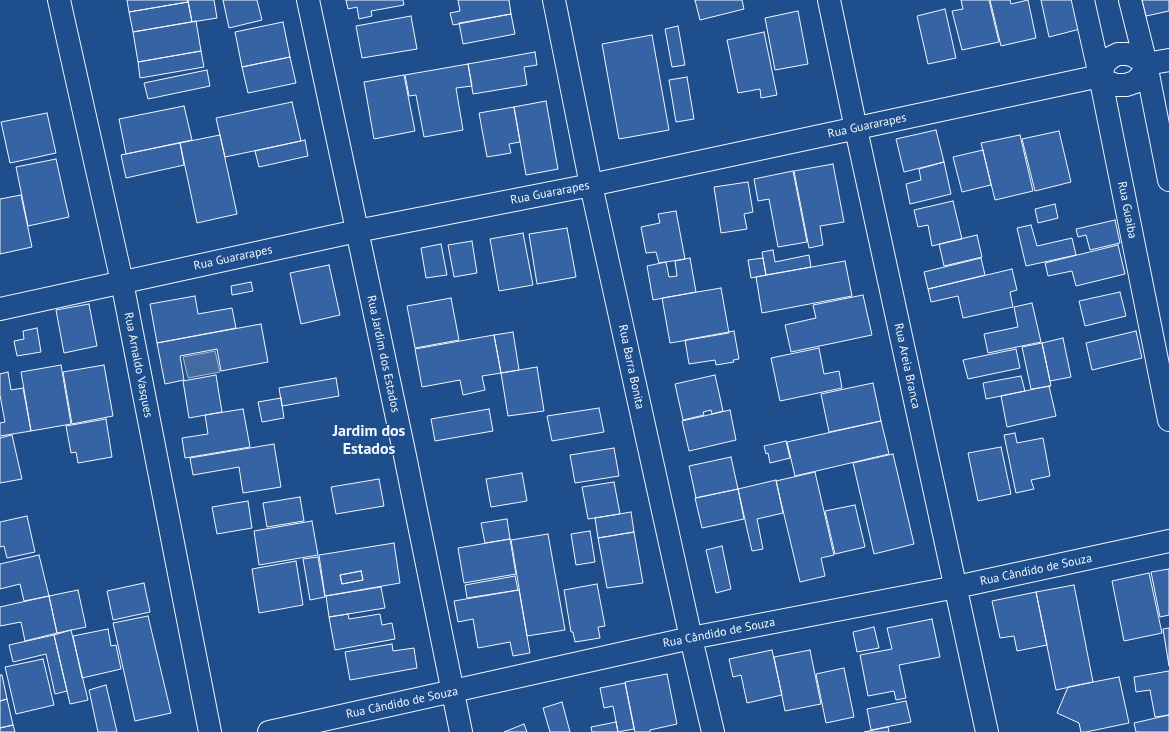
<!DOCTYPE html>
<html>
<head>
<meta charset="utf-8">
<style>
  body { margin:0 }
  canvas { display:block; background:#1f4e8c }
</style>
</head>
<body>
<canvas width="1169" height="732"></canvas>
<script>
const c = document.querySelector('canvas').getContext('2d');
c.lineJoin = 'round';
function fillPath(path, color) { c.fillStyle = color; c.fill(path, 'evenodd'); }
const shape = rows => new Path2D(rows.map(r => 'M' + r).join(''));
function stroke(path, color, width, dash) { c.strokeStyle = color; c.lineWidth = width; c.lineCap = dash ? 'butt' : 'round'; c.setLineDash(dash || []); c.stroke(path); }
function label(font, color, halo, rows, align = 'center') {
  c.font = font + ' "PT Sans",sans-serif'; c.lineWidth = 3; c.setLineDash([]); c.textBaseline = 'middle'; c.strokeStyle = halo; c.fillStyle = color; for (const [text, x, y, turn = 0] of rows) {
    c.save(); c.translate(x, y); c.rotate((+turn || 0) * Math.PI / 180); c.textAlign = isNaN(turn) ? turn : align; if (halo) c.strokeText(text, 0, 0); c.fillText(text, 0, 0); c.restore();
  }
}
const water = shape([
  [215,351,220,372,188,378,183,357,215,351]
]);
const building = shape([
  [127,0,188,0,188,2,129,12,127,0],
  [188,0,214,0,217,18,192,22,188,0],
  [223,0,257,0,262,20,229,28,223,0],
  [346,0,403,0,404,5,371,11,372,16,359,19,357,7,348,9,346,0],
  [458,0,509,0,511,14,453,25,450,13,460,11,458,0],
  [695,0,742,0,744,9,700,20,695,0],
  [961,0,989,0,999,42,962,50,952,11,963,9,961,0],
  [990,0,1010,0,1011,4,1028,0,1036,38,1001,46,990,0],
  [1041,0,1073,0,1080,29,1049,37,1041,0],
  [1142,0,1169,0,1169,11,1146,16,1142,0],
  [188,2,192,22,133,32,129,12,188,2],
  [945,9,956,58,928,64,917,16,945,9],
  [798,11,808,64,775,70,765,18,798,11],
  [511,14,515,34,463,44,459,23,511,14],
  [411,16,417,49,362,58,356,26,411,16],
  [196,21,201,51,138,62,133,32,196,21],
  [283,22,290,57,242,67,235,32,283,22],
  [678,26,685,65,672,67,665,29,678,26],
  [764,32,777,95,761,98,760,89,738,93,727,40,764,32],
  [652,35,669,130,619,139,602,44,652,35],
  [201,51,204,67,140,78,138,62,201,51],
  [535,52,537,65,524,67,527,85,473,94,468,64,535,52],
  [290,57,296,83,248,93,242,67,290,57],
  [468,64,472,86,456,88,463,130,424,137,416,95,409,96,405,75,468,64],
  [207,70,210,86,148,99,144,83,207,70],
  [404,75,415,131,374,139,364,82,404,75],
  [687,77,694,119,676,122,669,80,687,77],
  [546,101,558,169,526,175,514,107,546,101],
  [292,102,301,141,225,157,216,118,292,102],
  [184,106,192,140,126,154,119,119,184,106],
  [514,107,520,142,509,144,511,153,487,157,479,113,514,107],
  [47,113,56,153,10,163,1,122,47,113],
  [936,130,944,162,904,172,896,139,936,130],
  [1059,131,1071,182,1035,191,1022,139,1059,131],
  [220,135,237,214,197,223,180,143,220,135],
  [1020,135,1033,191,995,200,981,143,1020,135],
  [305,140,308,156,259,167,255,151,305,140],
  [180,143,184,165,126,178,121,155,180,143],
  [983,150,991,185,962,192,953,157,983,150],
  [56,159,69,217,28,226,16,167,56,159],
  [944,162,951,194,910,204,906,184,921,180,919,169,944,162],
  [833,164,844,222,820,226,823,245,809,248,794,171,833,164],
  [793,171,807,242,778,247,769,199,758,201,754,179,793,171],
  [748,182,753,212,744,214,747,229,721,233,714,187,748,182],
  [21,195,32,247,0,254,0,199,21,195],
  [953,201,962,239,932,246,928,225,918,227,914,210,953,201],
  [1055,204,1058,218,1038,223,1035,209,1055,204],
  [676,211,685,259,659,263,656,252,646,253,641,227,660,223,658,214,676,211],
  [1115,220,1120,243,1090,250,1086,235,1078,237,1076,229,1115,220],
  [1031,225,1037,246,1072,238,1076,255,1026,266,1017,228,1031,225],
  [567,228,576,277,537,284,529,234,567,228],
  [523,233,533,285,499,291,490,239,523,233],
  [977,235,982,257,944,266,939,244,977,235],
  [472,241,477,273,454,277,448,245,472,241],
  [441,244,447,275,426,278,421,248,441,244],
  [1118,245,1125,274,1076,286,1072,271,1048,276,1045,263,1118,245],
  [773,250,775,262,809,255,811,267,766,275,762,252,773,250],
  [690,258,696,292,653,300,647,266,666,262,669,277,677,276,675,261,690,258],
  [763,258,766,275,751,278,748,260,763,258],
  [981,258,985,275,928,289,924,272,981,258],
  [845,261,852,296,762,313,756,277,845,261],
  [329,265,340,315,301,324,290,273,329,265],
  [1012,269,1017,290,1010,292,1013,307,963,318,958,296,931,302,928,289,1012,269],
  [251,282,253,291,232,295,231,286,251,282],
  [721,288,729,333,670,343,662,298,721,288],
  [1120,292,1126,316,1085,326,1079,301,1120,292],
  [863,295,872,335,791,352,785,325,816,318,813,305,863,295],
  [195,296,198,314,232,308,236,328,157,343,150,304,195,296],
  [451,298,459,340,415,348,407,306,451,298],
  [1032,303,1041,342,988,353,984,334,1018,327,1014,307,1032,303],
  [89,304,97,346,64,353,56,310,89,304],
  [261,324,268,362,221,371,217,349,180,356,184,380,165,384,157,343,261,324],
  [37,328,41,352,17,356,14,341,24,339,23,331,37,328],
  [734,331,739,359,733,360,734,362,716,365,715,360,689,364,685,340,734,331],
  [1136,331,1142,358,1092,370,1086,343,1136,331],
  [513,332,519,370,501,373,494,335,513,332],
  [494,335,501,373,482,376,485,390,463,395,460,380,422,387,415,349,494,335],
  [1063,338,1071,377,1050,381,1042,343,1063,338],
  [1042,343,1051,386,1031,389,1022,347,1042,343],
  [819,348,824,374,839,371,842,388,780,401,771,358,819,348],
  [1016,349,1020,368,968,379,963,360,1016,349],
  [61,365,71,424,31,431,21,372,61,365],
  [104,365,113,416,72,424,63,372,104,365],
  [537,367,544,411,508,416,501,373,537,367],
  [8,372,11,390,23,388,31,431,0,436,0,423,5,422,0,395,0,374,8,372],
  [216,375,222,412,189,418,183,381,216,375],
  [715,375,723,411,712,414,711,410,703,412,704,415,683,420,675,384,715,375],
  [1021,376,1025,391,986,399,983,383,1021,376],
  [336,378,339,396,282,406,279,388,336,378],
  [873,383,881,421,829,432,821,394,873,383],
  [1049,386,1056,416,1007,427,1001,396,1049,386],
  [281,398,284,418,262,422,258,402,281,398],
  [599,408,604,432,552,441,547,416,599,408],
  [243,409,250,447,185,458,182,438,208,434,205,415,243,409],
  [489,409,493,431,435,441,431,419,489,409],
  [730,410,736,440,689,451,682,421,730,410],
  [106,419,112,457,78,463,76,452,71,453,66,426,106,419],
  [881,421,889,454,795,476,787,442,881,421],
  [1015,433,1017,443,1043,438,1050,476,1031,480,1034,489,1016,493,1004,435,1015,433],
  [12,435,22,479,0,483,0,438,12,435],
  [786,441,790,458,770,463,768,453,766,454,764,446,786,441],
  [274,444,281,487,243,493,239,467,193,475,190,458,274,444],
  [1001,447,1011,494,978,501,968,453,1001,447],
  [614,448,619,476,575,483,570,455,614,448],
  [893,454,914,544,874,554,853,463,893,454],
  [731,457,738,489,696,498,689,466,731,457],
  [815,472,834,555,821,558,825,576,800,582,776,481,815,472],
  [522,473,527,501,491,507,486,479,522,473],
  [379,479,384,506,336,514,331,487,379,479],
  [776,480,783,513,757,519,763,549,752,551,738,489,776,480],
  [614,482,620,514,588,519,582,487,614,482],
  [738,489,744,519,702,528,695,498,738,489],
  [300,497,304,521,267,527,263,503,300,497],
  [248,501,252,528,217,534,212,507,248,501],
  [855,505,865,547,835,554,825,511,855,505],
  [631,512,634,532,598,538,595,518,631,512],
  [27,516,35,552,7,558,4,546,0,547,0,522,27,516],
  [507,519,510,539,485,543,481,523,507,519],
  [312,521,318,555,259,565,254,531,312,521],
  [590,531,595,562,576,565,571,534,590,531],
  [634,532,643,583,607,588,598,538,634,532],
  [548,534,565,630,527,636,511,540,548,534],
  [510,539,516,574,464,583,458,548,510,539],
  [394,543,400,583,325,596,319,555,394,543],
  [361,571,363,580,342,584,340,575,361,571],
  [722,546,731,589,716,593,706,550,722,546],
  [39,555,49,596,24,601,20,584,0,589,0,564,39,555],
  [318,557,325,597,310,600,303,559,318,557],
  [296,561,303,605,259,613,252,569,296,561],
  [1169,569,1169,615,1160,617,1151,572,1169,569],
  [361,571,363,580,342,584,340,575,361,571],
  [1149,573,1162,633,1124,641,1112,581,1149,573],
  [515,576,518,590,467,598,465,585,515,576],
  [144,583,150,612,113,620,107,591,144,583],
  [597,584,605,626,598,627,600,638,575,642,573,632,571,632,564,590,597,584],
  [1074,585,1093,682,1056,690,1036,592,1074,585],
  [381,587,385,608,329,617,326,596,381,587],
  [78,590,86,627,57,633,49,596,78,590],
  [519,590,530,653,513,656,510,642,478,648,473,619,458,622,454,601,519,590],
  [1036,592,1047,645,1017,651,1014,636,1000,638,992,601,1036,592],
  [49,596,57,633,25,641,21,622,0,626,0,607,49,596],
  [348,614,349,619,380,614,382,625,392,623,395,639,335,650,329,617,348,614],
  [148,616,171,713,135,721,113,623,148,616],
  [932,619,940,657,899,665,906,698,896,700,894,691,868,696,860,655,892,649,887,628,932,619],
  [874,627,879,648,857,652,853,632,874,627],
  [1169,628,1169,666,1163,629,1169,628],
  [108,629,111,646,116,645,121,669,82,678,73,636,108,629],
  [71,630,88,700,70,704,54,635,71,630],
  [54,635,67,691,55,694,46,654,13,662,9,645,54,635],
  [392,644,393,651,414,648,417,668,350,680,345,652,392,644],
  [772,650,782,695,747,703,741,675,733,677,729,659,772,650],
  [810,650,821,704,785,711,774,657,810,650],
  [43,659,54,705,16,714,5,667,43,659],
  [844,668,854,717,826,723,816,674,844,668],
  [1169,671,1169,715,1155,717,1150,690,1136,692,1134,677,1169,671],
  [667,674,677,724,650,730,650,732,635,732,625,682,667,674],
  [0,675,2,675,7,699,0,701,0,675],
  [1119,677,1129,723,1086,732,1081,732,1079,723,1057,713,1068,687,1119,677],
  [625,683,634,729,618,732,613,706,604,708,600,688,625,683],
  [106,685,117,732,98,732,89,690,106,685],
  [7,699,13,725,0,728,0,701,7,699],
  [906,701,911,722,871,730,867,709,906,701],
  [562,702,570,732,550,732,543,708,562,702],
  [1169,715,1169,732,1136,732,1134,723,1169,715],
  [616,722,618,732,592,732,591,727,616,722],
  [524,724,527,732,504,732,524,724],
  [13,725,15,732,0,732,0,728,13,725],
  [888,727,889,732,864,732,888,727]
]);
const minor = shape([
  [59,0,122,282,210,732],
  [308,0,404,451,461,732],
  [554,0,591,185,691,638,713,732],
  [829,0,856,129,987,732],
  [1083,0,1100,76,1169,420],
  [1130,0,1146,64,1169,180],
  [1100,76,1105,63,1110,58,1118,54,1127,54,1134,56,1146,64,1169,60],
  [1100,76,1108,82,1116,85,1126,85,1135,82,1142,75,1146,64],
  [0,309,357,231,591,185,1100,76],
  [269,732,691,638,956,587,1169,541]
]);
const streetNames = [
  ["Rua Guararapes",867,126,-12],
  ["Rua Guararapes",550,193,-11],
  ["Rua Guaiba",1127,210,79],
  ["Rua Guararapes",233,258,-12],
  ["Rua Jardim dos Estados",383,354,78],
  ["Rua Arnaldo Vasques",138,365,79],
  ["Rua Areia Branca",907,366,78],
  ["Rua Barra Bonita",631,367,78],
  ["Rua Cândido de Souza",1036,570,-12],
  ["Rua Cândido de Souza",719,633,-11],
  ["Rua Cândido de Souza",402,703,-12]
];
const districtNames = [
  ["Jardim dos",369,431],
  ["Estados",369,449]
];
fillPath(water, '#446ba0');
stroke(water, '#a8bbd7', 1);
fillPath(building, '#3563a3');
stroke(building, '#f2f6ff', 1);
stroke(minor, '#f2f6ff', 24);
stroke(minor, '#1f4e8c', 22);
label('12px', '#f2f6ff', '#1f4e8c', streetNames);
label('bold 16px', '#f2f6ff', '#1f4e8c', districtNames);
</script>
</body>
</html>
